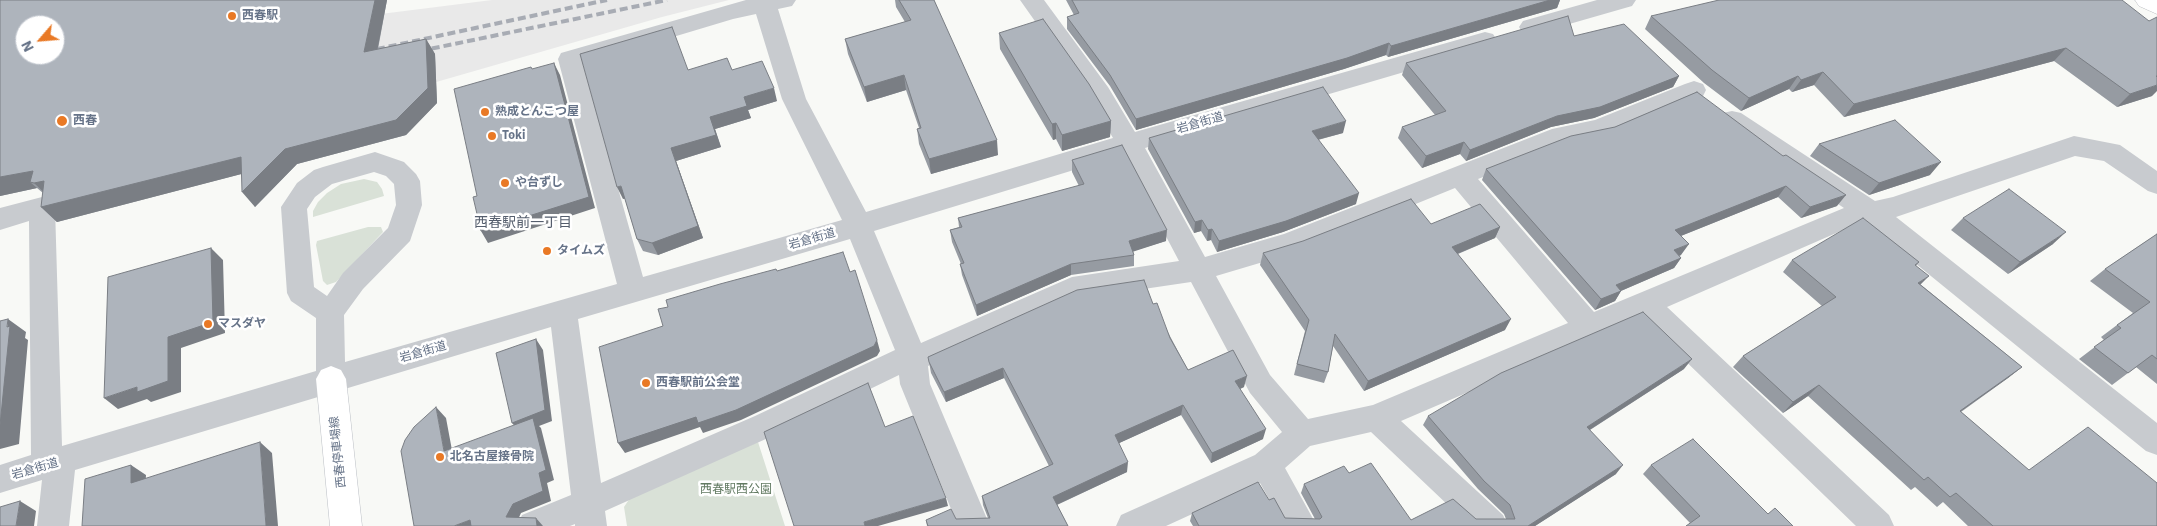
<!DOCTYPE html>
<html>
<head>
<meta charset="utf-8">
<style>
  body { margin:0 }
  #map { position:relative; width:2157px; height:526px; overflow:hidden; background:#f8f9f6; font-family:"IBM Plex Sans",sans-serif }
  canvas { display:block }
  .north { position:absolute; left:15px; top:15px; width:50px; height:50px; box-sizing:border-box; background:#fff; border:1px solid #c2c7cf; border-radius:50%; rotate:243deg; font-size:14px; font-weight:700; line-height:20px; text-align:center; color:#667388 }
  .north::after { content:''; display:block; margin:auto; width:18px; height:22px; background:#e97925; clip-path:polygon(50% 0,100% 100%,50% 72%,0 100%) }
</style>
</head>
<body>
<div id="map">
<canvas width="2157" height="526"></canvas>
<div class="north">N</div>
</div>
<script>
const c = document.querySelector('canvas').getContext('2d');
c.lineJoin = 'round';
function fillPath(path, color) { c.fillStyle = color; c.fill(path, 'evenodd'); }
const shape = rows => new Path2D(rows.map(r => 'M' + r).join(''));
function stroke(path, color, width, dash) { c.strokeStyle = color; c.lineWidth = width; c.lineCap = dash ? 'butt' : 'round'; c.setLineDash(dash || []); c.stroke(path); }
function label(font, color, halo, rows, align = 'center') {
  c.font = font + ' "IBM Plex Sans","Noto Sans JP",sans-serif'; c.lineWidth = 5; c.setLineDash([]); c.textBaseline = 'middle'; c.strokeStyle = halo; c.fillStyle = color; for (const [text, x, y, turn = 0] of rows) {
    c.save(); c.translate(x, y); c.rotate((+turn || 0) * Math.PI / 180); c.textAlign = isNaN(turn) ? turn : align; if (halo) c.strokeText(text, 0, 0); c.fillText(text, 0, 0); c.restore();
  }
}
const built = shape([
  [492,0,729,0,662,17,405,91,31,189,55,55]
]);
const green = shape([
  [364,179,377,182,382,189,384,196,313,217,313,211,318,202,327,193,341,184],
  [368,227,381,227,383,232,336,282,327,285,323,281,316,245,317,241],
  [758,442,785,526,627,526,624,507,632,495]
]);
const minor = shape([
  [746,0,796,0,792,6,778,9,806,99,866,212,1113,138,1090,99,1020,0,1044,0,1108,87,1135,132,1485,32,1493,34,1497,40,1493,46,1145,148,1205,257,1284,234,1552,129,1595,120,1685,84,1694,81,1703,84,1706,90,1703,96,1608,136,1565,145,1478,179,1594,312,1844,208,1723,127,1719,120,1723,113,1732,111,1741,113,1875,201,1893,197,2074,136,2120,145,2157,171,2157,194,2148,191,2104,161,2075,156,1896,217,2157,423,2157,455,2146,451,1867,224,1850,227,1667,307,1889,515,1894,526,1856,526,1641,318,1401,421,1503,515,1508,526,1470,526,1371,432,1310,446,1285,468,1317,526,1284,526,1260,483,1166,526,1116,526,1121,515,1255,455,1282,432,1250,393,1191,282,1076,299,928,366,930,384,990,526,958,526,900,384,899,375,777,434,605,511,607,526,575,526,575,524,570,526,517,526,522,515,571,495,551,327,75,470,69,526,37,526,42,480,0,493,0,465,31,455,29,221,0,230,0,208,42,197,51,200,55,207,62,446,316,371,316,318,291,301,287,293,281,207,297,183,314,170,323,167,375,152,404,162,416,174,420,181,422,205,410,241,363,289,344,315,345,362,617,284,558,59,561,53,746,0],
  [756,14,782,99,842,220,643,277,583,64,733,19,756,14],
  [1123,155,1179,261,1072,277,921,343,874,231,1123,155],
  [374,172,386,176,394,184,396,205,388,228,343,273,327,296,314,287,307,209,315,197,332,184,374,172],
  [1455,188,1568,323,1373,405,1308,419,1270,375,1216,276,1300,251,1455,188],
  [850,239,895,350,755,416,601,483,578,319,850,239],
  [1597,0,1636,0,1632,6,1531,35,1523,33,1519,27,1523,21,1597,0]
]);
const secondary = shape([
  [331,366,341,370,346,379,362,526,330,526,316,379,321,370,331,366]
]);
const primary = shape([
  [2135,0,2157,0,2157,14,2139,6,2135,0]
]);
const rail = shape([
  [377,49,607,0],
  [420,51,667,0]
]);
const wall = shape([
  [0,0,387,0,378,49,426,39,435,54,437,103,406,135,297,164,255,207,241,174,57,222,41,207,43,193,37,188,0,196],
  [895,0,934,0,998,155,931,174,919,144,917,129,919,128,906,90,867,102,848,54,845,39,905,22,896,7],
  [1066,0,1560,0,1557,8,1388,57,1386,55,1344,69,1136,130,1110,86,1067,29,1067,17,1074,15],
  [2122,0,2152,96,2117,107,2054,61,1844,117,1814,85,1792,92,1789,89,1741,111,1704,83,1645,29,1651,16],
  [999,33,1111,121,1110,137,1062,151,1056,139,1053,140,1000,49],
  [1574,36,1679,76,1673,87,1594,118,1551,127,1466,161,1460,154,1422,168,1398,138,1402,127,1435,115,1402,75,1406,63],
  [732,70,777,101,748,110,751,118,715,129,721,147,676,161,703,238,658,255,643,251,637,239,625,199,623,199],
  [1697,92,1837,206,1801,218,1778,197,1681,236,1681,255,1679,256,1681,258,1674,268,1621,291,1615,301,1595,310,1482,180,1486,169,1615,127],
  [1343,133,1318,140,1356,204,1283,232,1217,252,1211,240,1207,241,1201,231,1194,233,1148,149,1149,138],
  [1819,144,1930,175,1869,195,1810,156],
  [1072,160,1166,241,1133,251,1134,255,1134,266,1071,275,977,316,962,275,960,264,961,264,952,242,950,230,959,227,958,218,1079,186,1072,172],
  [1963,218,2053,244,2008,274,1951,230],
  [1431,224,1500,227,1495,238,1458,254,1505,330,1364,391,1333,346,1328,372,1324,383,1294,375,1305,331,1260,265,1263,253],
  [2157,234,2157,384,2136,367,2112,385,2079,359,2104,340,2101,337,2133,313,2090,281,2105,269],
  [1792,260,1919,262,1916,266,1920,284,2022,367,2008,378,1961,412,2028,470,2157,526,1968,526,1943,502,1937,507,1915,487,1911,490,1808,396,1783,413,1733,367,1743,356,1822,306,1783,272],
  [1153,304,1188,370,1244,387,1240,389,1263,439,1211,463,1181,415,1119,443,1127,472,1057,505,1068,526,927,526,926,520,988,518,983,505,982,496,1049,466,1004,378,946,402,931,373,929,362],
  [1684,369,1590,430,1616,474,1535,526,1193,526,1190,521,1192,513,1269,500,1285,518,1315,519,1301,493,1304,484,1349,473,1411,520,1506,519,1504,514,1478,489,1423,425,1428,416],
  [1651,465,1768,514,1690,523,1643,474]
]);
const shadedWall = shape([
  [375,0,387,0,374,67,364,52],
  [1550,0,1560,0,1557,8,1388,57,1391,46],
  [426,39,435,54,437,103,406,135,297,164,255,207,242,192,285,149],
  [1389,43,1386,55,1344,69,1136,130,1136,119],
  [2066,48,2054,61,1844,117,1854,104],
  [554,63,560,75,595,208,488,243,481,231],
  [1823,72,1814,85,1792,92,1801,80],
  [904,75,906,90,867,102,864,87],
  [1679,76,1673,87,1594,118,1551,127,1466,161,1470,150,1557,116],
  [1798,76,1789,89,1741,111,1749,98],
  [2157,85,2157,91,2152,96,2117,107,2130,94],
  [774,88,777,101,748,110,751,118,715,129,721,147,676,161,703,238,658,255,652,243,671,148,710,117,744,97],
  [1111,121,1110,137,1062,151,1062,135],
  [1346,121,1343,133,1309,142,1312,131],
  [1056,123,1056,139,1053,140,1052,124],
  [997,140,998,155,931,174,929,159],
  [1464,142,1460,154,1422,168,1426,156],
  [241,157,253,171,57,222,41,207],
  [1941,162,1930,175,1869,195,1879,183],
  [33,171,60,195,50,198,34,183,30,182,37,188,0,196,0,177],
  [621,186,627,198,623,199,617,187],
  [1786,186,1778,197,1668,241,1675,230],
  [1359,193,1356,204,1283,232,1217,252,1219,241],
  [1846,195,1837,206,1801,218,1810,207],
  [1202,220,1201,231,1194,233,1195,222],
  [1500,227,1495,238,1447,258,1452,247],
  [1212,229,1211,240,1207,241,1208,230],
  [1167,230,1166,241,1129,253,1129,241],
  [2066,232,2053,244,2008,274,2020,262],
  [1689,244,1681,255,1667,261,1674,250],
  [211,248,223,260,225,333,181,348,181,392,151,402,147,399,118,409,104,398,137,387,168,337],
  [1681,258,1674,268,1609,296,1616,285],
  [1071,264,1071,275,977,316,976,305],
  [1929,276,1917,288,1918,283],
  [1621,291,1615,301,1595,310,1601,299],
  [8,319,26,332,25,338,28,340,19,444,0,449,0,425],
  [1511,319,1505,330,1364,391,1368,381],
  [536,339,543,350,552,421,539,426,541,428,554,480,547,483,551,501,521,513,515,526,506,517,521,433,512,423],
  [877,340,880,351,877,356,741,420,703,433,700,427,625,453,618,443],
  [1692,359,1684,369,1580,436,1587,427],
  [2022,367,2008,378,1947,421,1960,411],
  [1003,368,1004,378,946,402,944,392],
  [1247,376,1244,387,1233,392,1235,381],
  [1819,385,1808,396,1783,413,1793,402],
  [1183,405,1181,415,1115,445,1115,435],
  [436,407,446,418,454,461,444,451],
  [1266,429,1263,439,1211,463,1212,453],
  [260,442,272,453,278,526,266,526],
  [1128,462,1127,472,1054,506,1053,497],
  [131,465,146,475,145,493,131,483],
  [1623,465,1616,474,1535,526,1528,526],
  [946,498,948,506,878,526,865,526,864,522],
  [20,501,36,511,34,526,16,526],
  [536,518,543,526,537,526],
  [470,520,476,526,454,526]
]);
const building = shape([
  [0,0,375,0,364,52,426,39,428,88,396,120,285,149,242,192,241,157,41,207,44,181,34,183,30,182,33,171,0,177,0,0],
  [25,25,55,25,55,55,25,55,25,25],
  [899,0,934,0,997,140,929,159,917,129,921,128,904,75,864,87,845,39,911,20,899,0],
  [1072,0,1550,0,1391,46,1389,43,1347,58,1136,119,1110,75,1067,17,1079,13,1072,0],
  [1719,0,2122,0,2149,21,2157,17,2157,76,2156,76,2157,77,2157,85,2130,94,2066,48,1854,104,1823,72,1801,80,1798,76,1749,98,1712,70,1651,16,1719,0],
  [1568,16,1574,36,1624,24,1679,76,1600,107,1557,116,1470,150,1464,142,1426,156,1402,127,1446,111,1406,63,1568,16],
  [1043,19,1089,84,1111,121,1062,135,1056,123,1052,124,999,33,1043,19],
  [672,27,688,70,727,58,732,70,762,61,774,88,744,97,747,106,710,117,716,135,671,148,698,226,652,243,637,239,621,186,617,187,580,54,672,27],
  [554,63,589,197,481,231,473,197,477,196,454,89,531,67,532,69,554,63],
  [1323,87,1346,121,1312,131,1359,193,1286,221,1219,241,1212,229,1208,230,1202,220,1195,222,1149,138,1323,87],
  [1697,92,1783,156,1786,155,1846,195,1810,207,1786,186,1675,230,1689,244,1674,250,1681,258,1616,285,1621,291,1601,299,1486,169,1571,136,1615,127,1697,92],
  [1895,120,1941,162,1879,183,1819,144,1895,120],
  [1122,145,1167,230,1129,241,1134,255,1071,264,976,305,960,264,964,263,950,230,962,227,958,218,1084,184,1072,160,1122,145],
  [2009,189,2066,232,2020,262,1963,218,2009,189],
  [1411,199,1431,224,1480,204,1500,227,1452,247,1511,319,1368,381,1335,334,1328,372,1297,364,1309,320,1263,253,1303,241,1411,199],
  [1863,218,1919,262,1915,265,1929,276,1918,283,2022,367,1960,411,2029,470,2088,427,2157,483,2157,526,1993,526,1956,493,1950,497,1928,477,1924,480,1819,385,1793,402,1743,356,1836,297,1792,260,1863,218],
  [2157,234,2157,359,2152,355,2128,373,2094,347,2121,328,2117,325,2150,302,2105,269,2157,234],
  [211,248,213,322,168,337,168,381,137,392,137,387,104,398,108,277,211,248],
  [843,252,850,272,855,270,877,340,874,346,736,410,698,423,696,417,618,443,599,347,663,326,658,309,668,307,666,300,720,284,776,269,777,271,843,252],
  [1144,280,1153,304,1157,303,1170,338,1188,370,1233,350,1247,376,1235,381,1266,429,1212,453,1183,405,1115,435,1128,462,1053,497,1068,526,928,526,926,520,951,509,956,519,990,518,982,496,1053,464,1003,368,944,392,929,362,928,357,1077,290,1144,280],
  [1643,312,1692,359,1587,427,1623,465,1528,526,1199,526,1192,513,1258,482,1269,500,1274,498,1285,518,1320,519,1322,517,1304,484,1344,466,1349,473,1371,463,1411,520,1453,499,1476,519,1515,519,1510,505,1484,481,1428,416,1501,373,1643,312],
  [8,319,7,327,10,326,0,425,0,321,8,319],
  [536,339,545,410,512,423,496,353,536,339],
  [868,383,885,427,913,416,946,498,864,522,865,526,794,526,764,432,868,383],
  [436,407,444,451,533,418,546,470,539,473,543,491,513,504,506,517,536,518,537,526,471,526,470,520,454,526,414,526,401,451,405,440,414,427,436,407],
  [1693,439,1768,514,1775,508,1793,526,1686,526,1700,516,1651,465,1693,439],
  [260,442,266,526,82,526,85,479,131,465,131,483,260,442],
  [20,501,16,526,0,526,0,507,20,501]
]);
const markers = [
  [232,16,5,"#e97925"],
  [485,112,5,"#e97925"],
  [62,121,6,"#e97925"],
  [492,136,5,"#e97925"],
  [505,183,5,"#e97925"],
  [547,251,5,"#e97925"],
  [208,324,5,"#e97925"],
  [646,383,5,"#e97925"],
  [440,457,5,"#e97925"]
];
const poiNames = [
  ["西春駅",242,16],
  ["熟成とんこつ屋",495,112],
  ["西春",73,121],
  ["Toki",502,136],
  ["や台ずし",515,183],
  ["タイムズ",557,251],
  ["マスダヤ",218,324],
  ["西春駅前公会堂",656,383],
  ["北名古屋接骨院",450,457]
];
const streetNames = [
  ["岩倉街道",1200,123,-16],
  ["岩倉街道",812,239,-16],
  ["岩倉街道",423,352,-16],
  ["西春停車場線",338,452,-96],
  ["岩倉街道",35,469,-16]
];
const parkNames = [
  ["西春駅西公園",736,490]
];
const neighbourhoodNames = [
  ["西春駅前一丁目",523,223]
];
fillPath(built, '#e9e9e9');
fillPath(green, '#d9e1d7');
stroke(secondary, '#babec4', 1);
stroke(primary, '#bbbec2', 1);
fillPath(minor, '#c8cbcf');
fillPath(secondary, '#fff');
fillPath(primary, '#fff');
stroke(rail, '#a8acb4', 4, [8, 4]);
fillPath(wall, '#969ba2');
fillPath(shadedWall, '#7a7e84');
fillPath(building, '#aeb4bc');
stroke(building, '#7a7e84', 1);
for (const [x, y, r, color] of markers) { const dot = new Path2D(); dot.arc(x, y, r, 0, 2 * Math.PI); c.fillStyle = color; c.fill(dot); stroke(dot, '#fff', 2); }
label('bold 12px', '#667388', '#fff', poiNames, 'left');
label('12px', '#667388', '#fff', streetNames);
label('12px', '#627a62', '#fff', parkNames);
label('14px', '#555e6d', '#fff', neighbourhoodNames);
</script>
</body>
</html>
